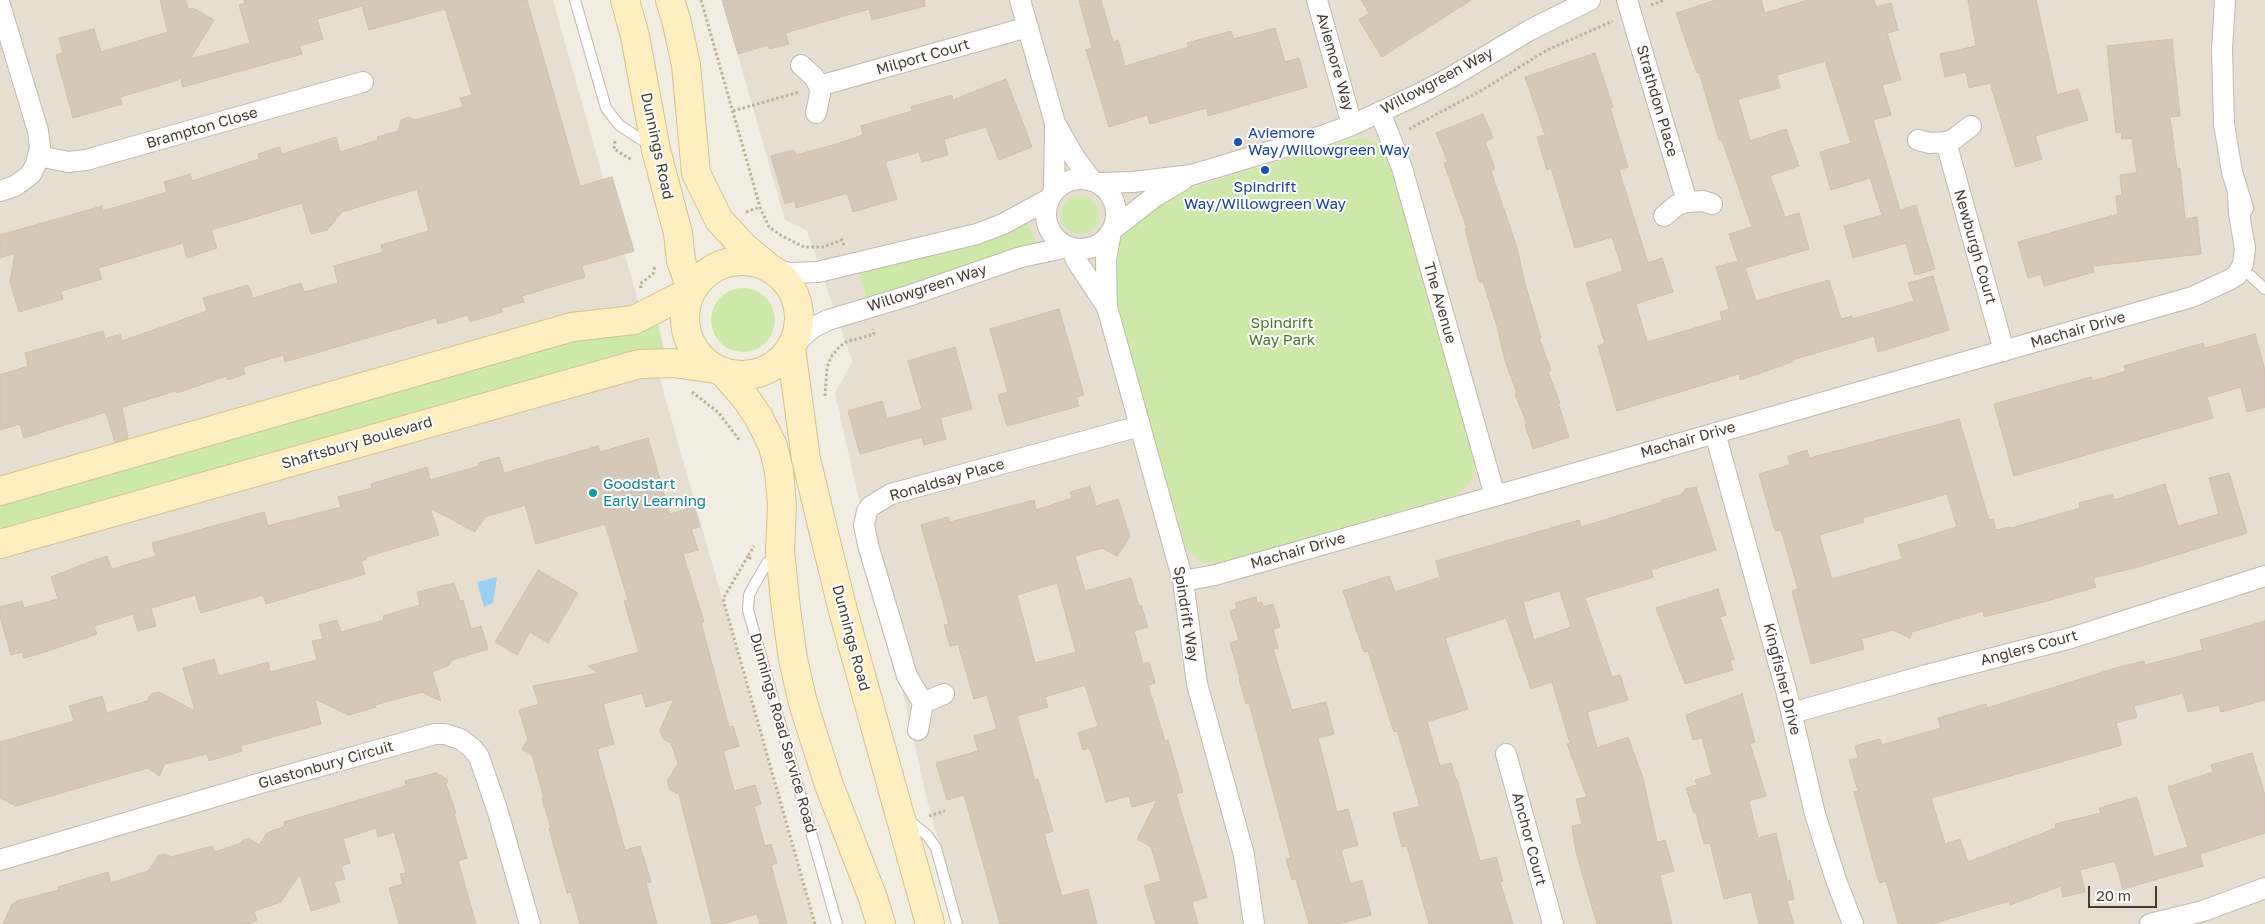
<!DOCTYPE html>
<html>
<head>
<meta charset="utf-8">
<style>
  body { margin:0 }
  #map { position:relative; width:2265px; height:924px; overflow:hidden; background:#f2ede3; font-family:"Golos Text",sans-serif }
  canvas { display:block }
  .scale { position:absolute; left:2088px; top:886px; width:69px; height:22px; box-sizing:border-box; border:2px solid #443d33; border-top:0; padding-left:6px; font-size:15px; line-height:18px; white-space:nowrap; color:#443d33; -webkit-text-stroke:4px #fff; paint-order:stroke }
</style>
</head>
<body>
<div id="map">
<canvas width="2265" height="924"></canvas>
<div class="scale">20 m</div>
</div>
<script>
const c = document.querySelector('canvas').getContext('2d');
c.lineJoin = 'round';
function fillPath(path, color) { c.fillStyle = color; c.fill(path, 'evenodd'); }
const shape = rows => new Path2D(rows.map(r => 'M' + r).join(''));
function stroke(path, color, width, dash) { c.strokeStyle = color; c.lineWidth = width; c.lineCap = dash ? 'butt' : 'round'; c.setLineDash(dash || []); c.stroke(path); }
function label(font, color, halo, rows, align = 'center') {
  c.font = font + ' "Golos Text",sans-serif'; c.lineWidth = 4; c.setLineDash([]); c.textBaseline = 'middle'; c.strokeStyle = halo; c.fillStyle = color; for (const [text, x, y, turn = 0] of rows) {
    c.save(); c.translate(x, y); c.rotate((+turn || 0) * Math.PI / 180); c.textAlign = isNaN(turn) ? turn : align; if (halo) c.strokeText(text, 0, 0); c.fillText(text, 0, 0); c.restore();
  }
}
const residential = shape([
  [0,0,553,0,814,924,0,924],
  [722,0,2265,0,2265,924,962,924,928,804,835,394,852,361,807,231,785,220]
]);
const green = shape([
  [1361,138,1373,141,1382,147,1391,164,1475,460,1474,474,1467,487,1454,495,1442,499,1224,562,1208,563,1200,561,1194,556,1186,546,1117,308,1114,294,1113,265,1120,240,1131,224,1175,193,1349,140],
  '1061 215a19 19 0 1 1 38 0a19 19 0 1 1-38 0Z',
  [1027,223,1035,239,1036,243,1033,245,1013,249,959,271,867,299,859,272,980,244],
  '711 320a32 32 0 1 1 64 0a32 32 0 1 1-64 0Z',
  [658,322,664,351,0,534,0,499,567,341]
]);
const water = shape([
  [497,577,493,603,484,607,477,582]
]);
const building = shape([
  [160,0,185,0,189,10,193,8,214,20,190,59,250,43,239,5,245,3,244,0,527,0,580,186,612,177,634,251,582,266,585,277,522,296,524,302,501,308,502,312,470,322,468,315,438,324,436,318,285,362,283,355,243,367,245,374,228,380,226,376,177,393,176,391,122,407,128,438,115,442,106,412,24,438,20,424,0,430,0,375,28,366,25,353,103,331,105,339,120,334,122,341,207,311,203,298,248,285,253,298,301,283,304,292,338,283,334,266,383,252,381,245,429,231,417,189,342,212,327,230,311,234,302,203,211,230,217,248,187,258,183,243,98,268,102,279,61,291,63,299,19,312,10,282,15,253,0,258,0,235,102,206,103,211,167,192,164,182,190,174,192,181,259,159,258,154,280,147,282,154,336,137,340,152,378,140,377,137,398,131,401,120,409,117,415,120,463,107,460,98,472,95,445,9,369,30,362,6,317,19,323,39,299,46,302,54,183,87,180,76,178,80,120,97,122,104,73,118,56,55,63,53,59,38,94,29,101,52,168,32,160,0],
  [722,0,924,0,925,6,872,20,869,9,785,33,789,44,769,49,768,45,738,54,722,0],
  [1079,0,1101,0,1113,42,1118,40,1125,66,1189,47,1187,43,1231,31,1234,39,1275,28,1285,62,1299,58,1307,87,1208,116,1206,108,1150,124,1147,115,1109,127,1086,50,1092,48,1079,0],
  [1361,0,1471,0,1382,57,1359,20,1369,13,1361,0],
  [1715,0,1761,0,1765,13,1808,0,1874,0,1876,7,1891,3,1898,30,1887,33,1901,80,1882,85,1891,115,1873,120,1900,210,1916,205,1935,269,1915,275,1906,243,1853,258,1844,226,1882,215,1870,178,1831,190,1820,152,1851,143,1825,61,1777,75,1780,88,1738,99,1750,141,1786,129,1799,166,1770,176,1785,217,1799,213,1809,249,1745,268,1756,301,1829,280,1841,319,1852,316,1852,319,1914,301,1908,283,1933,276,1949,330,1878,352,1874,336,1792,360,1792,362,1740,380,1739,374,1617,411,1598,346,1605,343,1586,283,1623,271,1612,237,1575,248,1551,168,1547,170,1537,137,1545,135,1525,77,1595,53,1613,107,1610,108,1628,167,1619,170,1648,263,1662,258,1673,292,1636,304,1647,342,1722,320,1720,312,1729,309,1716,267,1738,261,1729,234,1752,227,1722,140,1719,140,1699,72,1697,73,1676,13,1715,0],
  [1968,0,2036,0,2057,95,2078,89,2088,120,2035,136,2042,159,2016,167,1990,83,1969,88,1966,72,1945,77,1940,54,1976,46,1968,0],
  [2172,39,2180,116,2170,117,2177,169,2180,168,2185,219,2197,217,2201,254,2093,266,2094,272,2044,286,2041,274,2028,278,2018,242,2118,214,2116,196,2122,195,2120,175,2137,173,2132,138,2122,139,2121,132,2116,133,2107,46,2172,39],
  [1006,79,1032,147,999,160,986,127,944,139,948,155,922,162,919,152,885,162,897,199,853,212,847,193,796,208,795,201,785,204,771,156,794,150,796,155,833,145,863,135,861,126,912,111,911,107,952,95,953,100,1006,79],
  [1483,114,1493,138,1485,142,1495,169,1491,171,1518,251,1524,280,1541,338,1539,338,1551,370,1548,372,1560,403,1558,403,1569,437,1533,449,1525,425,1527,424,1515,394,1517,393,1505,361,1497,326,1483,282,1479,282,1465,229,1467,229,1444,163,1448,162,1436,133,1483,114],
  [1059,309,1084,395,1076,397,1079,406,1007,426,998,395,1008,392,990,329,1059,309],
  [2255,334,2265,370,2265,407,2247,412,2241,387,2207,397,2213,418,2014,476,1994,404,2091,377,2093,381,2126,371,2124,366,2203,343,2205,348,2255,334],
  [955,347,972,409,940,418,946,439,924,445,922,437,860,454,848,411,882,401,887,419,922,409,908,361,955,347],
  [1959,419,1989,520,1993,519,1996,530,2010,527,2011,528,2080,508,2079,503,2113,494,2114,500,2165,484,2178,526,2219,514,2209,478,2229,473,2247,533,2138,567,2093,578,2096,587,2047,601,1984,617,1983,611,1912,632,1910,638,1893,630,1861,639,1864,649,1811,664,1792,591,1798,589,1781,530,1775,531,1759,474,1790,465,1788,456,1807,450,1809,458,1959,419],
  [1947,494,1957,527,1898,545,1902,559,1832,579,1819,535,1864,522,1863,518,1947,494],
  [648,438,670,514,694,507,700,527,691,529,698,550,683,554,704,622,701,623,729,727,733,726,739,746,723,751,734,791,755,785,761,804,754,806,765,846,771,844,777,863,771,865,787,924,760,924,757,914,722,924,712,924,679,794,670,790,667,781,678,764,671,743,663,739,660,730,674,699,646,707,642,693,603,704,614,744,597,749,625,850,640,846,651,882,646,883,657,924,580,924,571,892,567,893,549,828,551,828,542,799,544,798,532,755,522,749,528,740,519,710,539,704,533,686,599,673,588,666,639,652,624,601,628,600,605,524,536,544,525,505,485,517,475,532,430,508,439,535,366,557,367,559,361,561,365,574,266,604,263,595,201,613,195,595,151,608,156,626,138,631,133,614,94,626,97,634,48,651,24,658,22,652,11,655,0,617,0,607,22,601,24,608,58,599,51,577,89,562,107,556,112,569,156,556,152,543,264,512,268,526,288,520,288,521,341,507,338,497,372,488,371,484,427,467,430,480,479,466,478,463,499,457,504,473,598,446,600,452,648,438],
  [1090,486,1096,506,1118,499,1130,537,1117,556,1102,548,1075,556,1085,591,1131,578,1139,606,1141,605,1148,627,1134,631,1143,664,1149,662,1155,683,1148,685,1165,741,1168,740,1183,792,1176,794,1207,897,1192,902,1198,924,1156,924,1144,886,1161,881,1151,847,1137,839,1157,800,1132,807,1129,796,1106,802,1090,748,1083,750,1078,733,1098,726,1085,685,1045,697,1048,707,1017,716,1035,780,1038,779,1053,831,1044,834,1062,896,1088,889,1097,924,1000,924,964,795,947,800,936,763,978,751,974,736,997,729,987,695,974,699,958,644,950,646,944,625,949,624,921,525,948,517,950,522,1034,500,1036,510,1072,498,1070,492,1090,486],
  [1057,583,1076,652,1035,663,1017,595,1057,583],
  [1696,487,1716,550,1651,570,1653,577,1585,598,1612,677,1620,675,1628,700,1587,712,1597,748,1628,737,1643,778,1657,842,1665,840,1674,871,1660,875,1672,924,1597,924,1576,852,1572,826,1582,824,1576,799,1587,797,1567,744,1570,743,1552,682,1531,689,1506,618,1445,638,1468,709,1427,722,1440,766,1451,763,1456,780,1457,779,1480,861,1496,857,1503,881,1500,882,1513,924,1429,924,1407,846,1402,847,1393,813,1420,806,1397,731,1394,732,1368,651,1364,652,1343,591,1389,576,1395,592,1440,577,1436,561,1579,520,1581,527,1662,502,1662,500,1682,494,1685,489,1696,487],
  [1560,591,1571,627,1534,640,1523,602,1560,591],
  [538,570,578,593,548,643,530,632,517,655,495,642,538,570],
  [454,583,460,601,463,600,471,629,481,626,488,649,452,660,449,665,432,672,441,701,422,692,375,705,376,707,349,715,315,699,321,724,240,746,242,751,209,761,207,754,165,764,159,776,148,768,16,806,0,798,0,742,74,721,69,706,102,696,107,713,147,701,151,694,159,692,195,711,183,668,214,659,219,676,268,662,270,672,317,660,312,641,323,639,319,625,337,620,341,632,384,620,383,616,420,605,417,592,454,583],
  [1718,589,1726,615,1720,617,1734,659,1730,661,1733,670,1685,684,1656,608,1718,589],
  [1256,597,1257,603,1262,602,1263,607,1273,604,1280,627,1273,629,1278,648,1273,649,1292,710,1326,702,1334,734,1318,738,1337,812,1348,809,1358,845,1341,850,1350,884,1362,880,1371,915,1339,924,1309,924,1296,879,1292,880,1286,859,1291,858,1249,703,1246,704,1239,679,1240,678,1230,643,1239,640,1230,611,1237,609,1235,603,1256,597],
  [2265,621,2265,700,2221,712,2219,705,2188,712,2183,693,2134,706,2137,717,2116,723,2122,745,1931,798,1945,844,1960,839,1968,862,2056,828,2055,824,2101,813,2099,808,2137,797,2154,857,2188,847,2168,787,2213,772,2211,765,2252,753,2265,795,2265,833,2200,854,2203,866,2123,889,2115,861,2080,870,2085,892,2063,897,2061,886,2010,905,2009,901,1932,924,1898,924,1886,881,1879,883,1854,792,1858,791,1849,760,1858,758,1855,746,1880,739,1882,745,1941,728,1938,718,1986,704,1987,708,2119,667,2144,661,2145,665,2203,650,2200,640,2265,621],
  [1742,694,1755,742,1750,744,1766,796,1749,801,1758,838,1776,833,1787,881,1790,880,1794,899,1787,901,1794,924,1759,924,1751,892,1724,899,1710,843,1704,844,1696,813,1694,813,1686,788,1697,785,1695,780,1712,775,1702,738,1693,740,1686,715,1742,694],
  [436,773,448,780,446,784,456,813,454,813,467,858,458,861,476,924,399,924,389,888,403,884,400,874,406,873,394,832,378,837,376,828,343,839,350,863,341,866,345,879,334,882,340,902,311,911,300,874,281,902,254,911,257,921,246,924,3,924,12,904,20,900,59,890,58,887,108,872,111,883,148,871,158,856,165,854,171,857,212,846,214,852,239,844,243,840,249,838,259,845,267,833,285,826,284,822,406,786,405,781,436,773]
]);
const path = shape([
  [701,0,760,207,769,227,782,236,804,247,823,247,842,240,844,245],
  [1651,5,1664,0],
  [733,111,799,92],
  [1409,129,1482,90,1547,50,1613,21],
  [615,141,614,149,632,160],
  [746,212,760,207],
  [641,288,640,284,653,274,655,266],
  [692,392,718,412,740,441],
  [825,396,827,367,831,357,839,347,846,342,874,334,872,329],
  [748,556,723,599,815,924],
  [751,559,748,556,754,546],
  [929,816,945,811]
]);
const lane = shape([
  [575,0,606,108,619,125,651,146],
  [2251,276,2265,289],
  [777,554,767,563,753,587,749,595,748,610,837,924],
  [907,819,927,835,936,848,957,924]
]);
const street = shape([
  [1020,0,1055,123,1075,158,1092,181],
  [1317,0,1352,125],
  [1627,0,1687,202],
  [2225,0,2222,50,2224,124,2232,172,2243,208],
  [0,5,38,131,40,147,36,164,31,174,15,186,0,191],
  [801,65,814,77,819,86,820,94,816,113],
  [819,86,1028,27],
  [1380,112,1402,168,1495,496],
  [1918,140,1930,143,1946,142,1954,139,1971,126],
  [1946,142,2004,351],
  [39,156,68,162,86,160,363,82],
  '1046 214a35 35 0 1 1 70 0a35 35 0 1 1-70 0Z',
  [1098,183,1133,182,1191,175,1325,135,1352,125,1419,94,1453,76,1530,30,1590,0],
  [1054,191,1055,125],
  [1664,216,1677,205,1687,202,1703,201,1712,204],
  [1113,229,1154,197,1183,180],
  [1111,232,1106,259,1107,307,1183,581,1197,684,1244,855,1254,924],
  [1072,249,1076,260,1107,307],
  [774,270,792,273,818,272,977,234,1003,224,1049,199],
  [793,345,812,328,828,320,908,296,1021,257,1068,247],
  [1715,433,1786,690,1815,814,1836,880,1853,924],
  [1183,581,1215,575,1495,496,2192,297,2231,279,2237,275,2243,264,2245,248,2239,214,2238,195],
  [923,703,907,676,868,545,864,525,867,511,871,506,891,494,1140,426],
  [1792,713,1927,675,2071,638,2265,576],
  [918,730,923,703,944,694],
  [1506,754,1553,924],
  [0,860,271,780,435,734,445,734,460,739,472,748,479,757,497,809,530,924],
  [2150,924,2203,911,2265,888]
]);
const secondary = shape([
  [625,0,635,36,656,150,678,233,681,261,692,291],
  [670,0,676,19,686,65,696,173,719,220,744,247,766,265],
  '685 318a57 57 0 1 1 114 0a57 57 0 1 1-114 0Z',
  [791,348,806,459,821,521,842,607,930,924],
  [722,371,744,396,758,416,773,446,779,471,782,505,780,551,786,609,793,659,803,703,829,785,873,898,881,924],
  [0,491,572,327,634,320,691,291],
  [0,544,639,364,673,363,716,369]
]);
const markers = [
  [1238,142,5,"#1a4fb4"],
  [1265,170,5,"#1a4fb4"],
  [593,493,5,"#0f9aa8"]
];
const streetNames = [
  ["Milport Court",923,57,-16],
  ["Aviemore Way",1335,62,74],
  ["Willowgreen Way",1437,81,-28],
  ["Strathdon Place",1657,101,74],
  ["Brampton Close",202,128,-16],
  ["Dunnings Road",657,146,78],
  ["Newburgh Court",1975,247,74],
  ["Willowgreen Way",927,288,-18],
  ["The Avenue",1440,303,74],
  ["Machair Drive",2078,330,-16],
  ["Machair Drive",1688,440,-16],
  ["Shaftsbury Boulevard",357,443,-16],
  ["Ronaldsay Place",947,480,-16],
  ["Machair Drive",1298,551,-16],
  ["Spindrift Way",1186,614,81],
  ["Dunnings Road",851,638,75],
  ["Anglers Court",2029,648,-15],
  ["Kingfisher Drive",1782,679,76],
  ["Dunnings Road Service Road",783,733,74],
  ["Glastonbury Circuit",326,765,-16],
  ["Anchor Court",1529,839,75]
];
const transitNames = [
  ["Aviemore",1248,133],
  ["Way/Willowgreen Way",1248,150],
  ["Spindrift",1265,187,"center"],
  ["Way/Willowgreen Way",1265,204,"center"]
];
const parkNames = [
  ["Spindrift",1282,323],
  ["Way Park",1282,340]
];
const cultureNames = [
  ["Goodstart",603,484],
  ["Early Learning",603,501]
];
fillPath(residential, '#e6dfd1');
fillPath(green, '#cde9aa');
fillPath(water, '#9cd0f2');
fillPath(building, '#d4c9b8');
stroke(building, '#cfc1ab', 1);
stroke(lane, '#c1b8a8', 12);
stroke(street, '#c1b8a8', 22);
stroke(secondary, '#d4c191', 30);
stroke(path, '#c0b196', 3, [2.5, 2.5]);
stroke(lane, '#fff', 10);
stroke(street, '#fff', 20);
stroke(secondary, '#ffefc0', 28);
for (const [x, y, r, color] of markers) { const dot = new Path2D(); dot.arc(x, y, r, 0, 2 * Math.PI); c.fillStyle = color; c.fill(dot); stroke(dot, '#fff', 2); }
label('15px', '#443d33', '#fff', streetNames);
label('15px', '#164399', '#fff', transitNames, 'left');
label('15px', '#457725', '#fff', parkNames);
label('15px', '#0d838f', '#fff', cultureNames, 'left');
</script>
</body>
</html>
